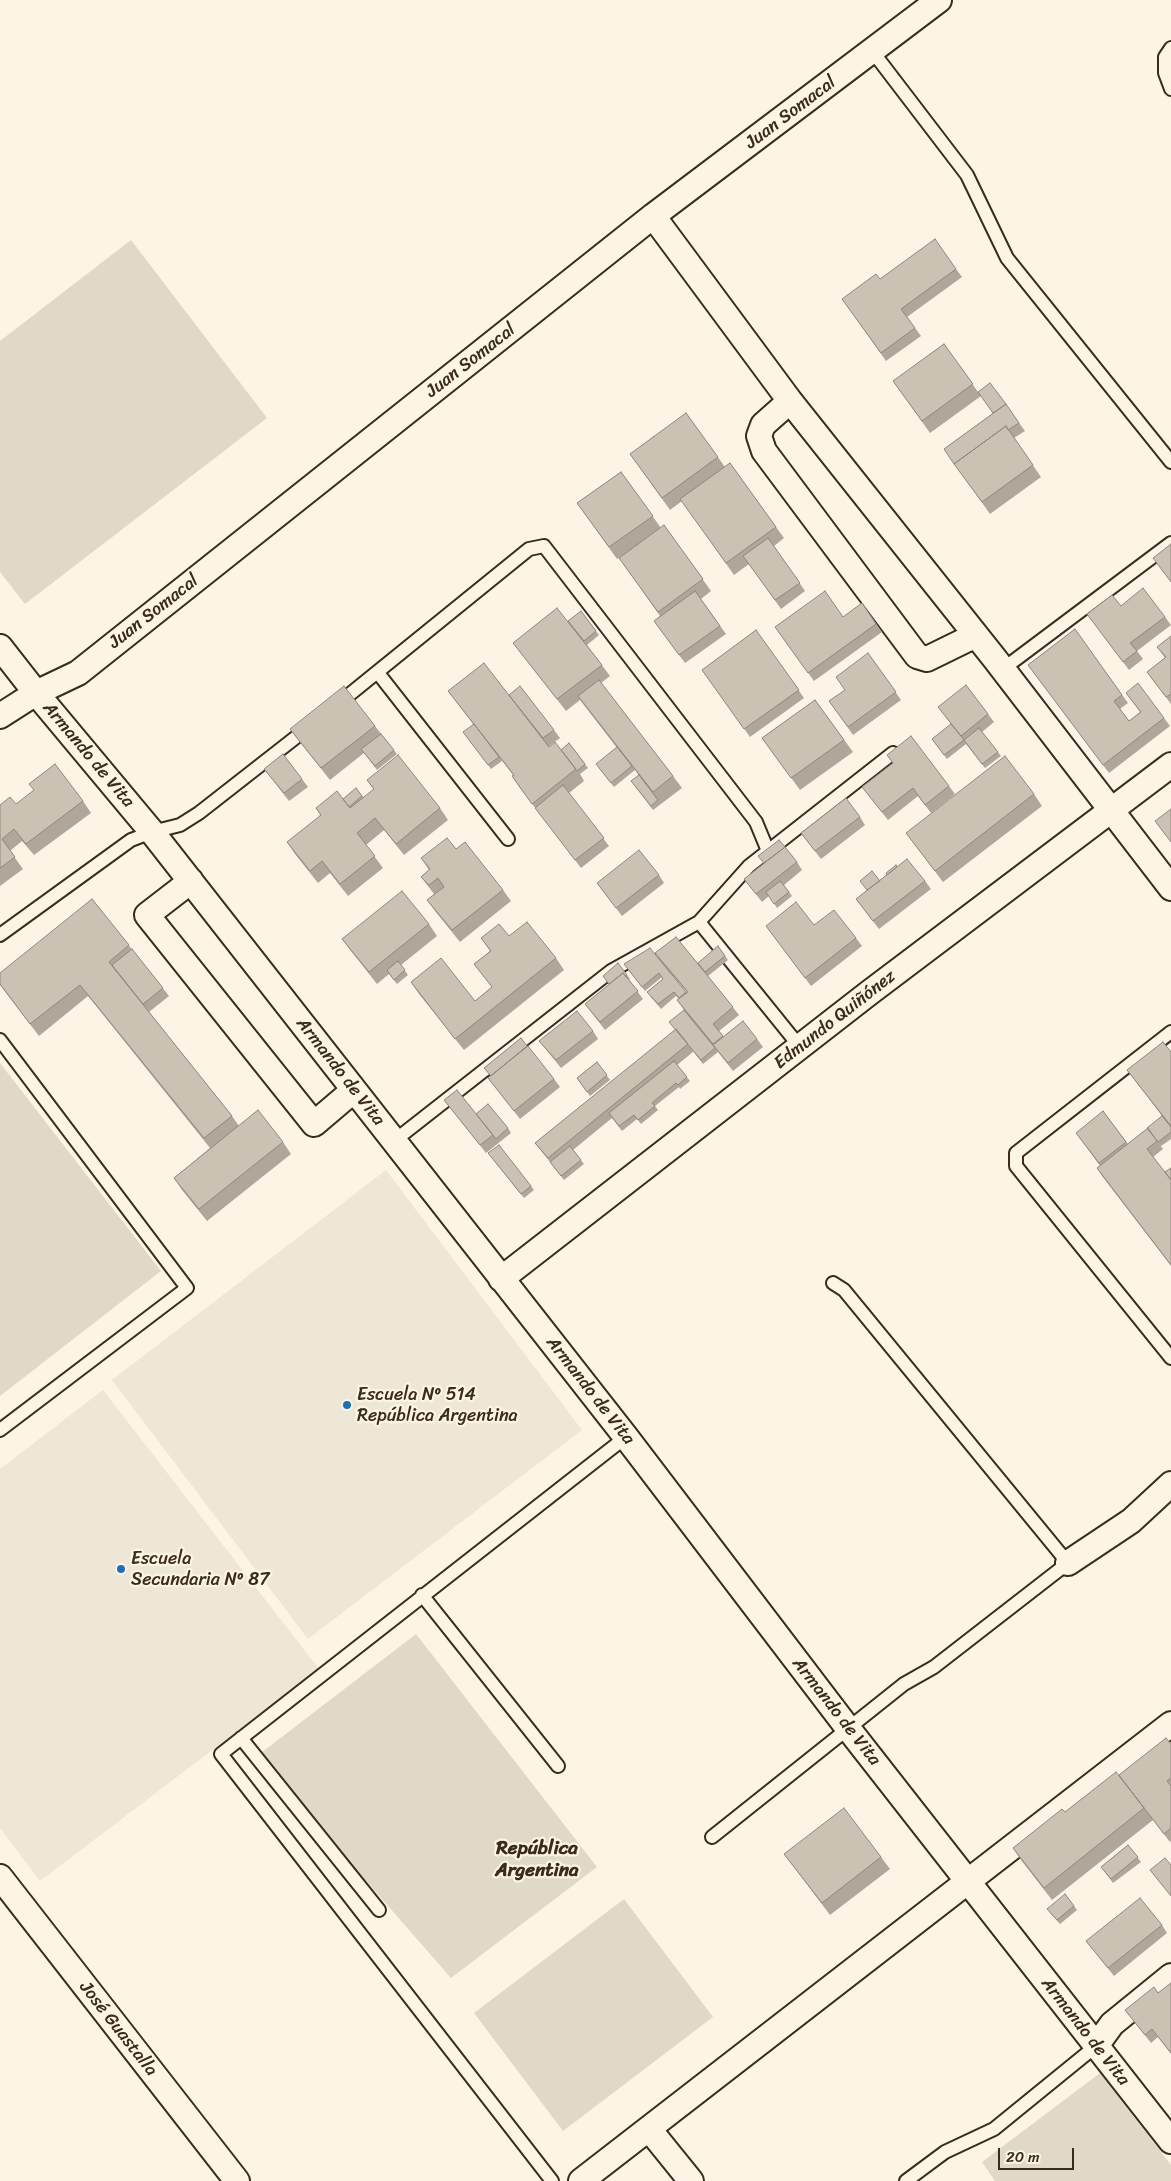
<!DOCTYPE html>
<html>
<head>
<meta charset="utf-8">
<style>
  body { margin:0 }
  #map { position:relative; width:1171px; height:2181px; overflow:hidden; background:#fcf5e5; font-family:Sriracha,sans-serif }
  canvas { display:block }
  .scale { position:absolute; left:998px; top:2148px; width:76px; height:22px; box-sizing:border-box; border:2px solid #3b2a1e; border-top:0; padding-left:6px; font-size:15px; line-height:18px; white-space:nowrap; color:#3b2a1e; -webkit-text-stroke:4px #fcf5e5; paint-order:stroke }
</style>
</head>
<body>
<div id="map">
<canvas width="1171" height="2181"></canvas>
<div class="scale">20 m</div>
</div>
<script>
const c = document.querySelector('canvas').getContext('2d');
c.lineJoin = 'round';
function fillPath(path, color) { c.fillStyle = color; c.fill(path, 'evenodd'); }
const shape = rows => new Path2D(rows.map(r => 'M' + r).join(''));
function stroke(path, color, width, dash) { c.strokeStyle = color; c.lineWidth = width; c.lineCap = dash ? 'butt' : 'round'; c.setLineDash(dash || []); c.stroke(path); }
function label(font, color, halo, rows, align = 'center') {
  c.font = font + ' Sriracha,sans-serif'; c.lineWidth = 4.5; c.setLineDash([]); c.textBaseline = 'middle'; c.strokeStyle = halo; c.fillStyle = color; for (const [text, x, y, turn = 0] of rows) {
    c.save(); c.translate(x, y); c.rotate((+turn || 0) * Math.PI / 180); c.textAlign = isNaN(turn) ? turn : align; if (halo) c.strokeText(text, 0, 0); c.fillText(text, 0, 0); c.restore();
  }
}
const built = shape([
  [386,1170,582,1430,308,1639,112,1380],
  [103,1390,319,1669,40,1881,0,1828,0,1469]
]);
const green = shape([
  [131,240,267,418,25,604,0,572,0,341],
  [0,1063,161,1271,0,1396],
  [416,1634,597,1867,451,1978,257,1756],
  [624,1899,713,2017,563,2131,474,2013],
  [1100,2073,1171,2165,1171,2181,995,2181,982,2162]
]);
const service = shape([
  [1171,48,1165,57,1165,73,1171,89],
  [873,52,967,175,1007,258,1171,462],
  [1003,669,1171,543],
  [378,673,508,839],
  [339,703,529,549,544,546,756,822,768,851],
  [699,922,800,1047],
  [0,935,131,840,152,832,180,825,199,813,309,727],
  [1171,1032,1016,1153,1016,1166,1171,1358],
  [0,1040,187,1288,0,1430],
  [394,1141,611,971,699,922,749,866,893,753],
  [422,1595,558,1766],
  [241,1738,379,1910],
  [712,1837,904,1684,934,1667,1068,1563,844,1290,833,1283],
  [552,2181,221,1754,626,1437],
  [906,2181,945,2152,994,2129,1096,2046]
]);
const minor = shape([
  [653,216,790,401,995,659,1171,888],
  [790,401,763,425,759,436,764,451,917,656,927,659,976,635],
  [0,647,36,693,152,832,626,1437,847,1727,1171,2141],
  [0,716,36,693,78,673,653,216,939,0],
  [191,881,147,915,314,1124,354,1090],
  [501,1279,869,993,1171,765],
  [1068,1563,1131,1521,1171,1484],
  [0,1877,237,2181],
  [1096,2046,1112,2024,1171,1976],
  [649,2129,691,2181],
  [581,2181,1171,1724]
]);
const wall = shape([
  [956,269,962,277,907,317,921,336,886,361,842,299,880,279],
  [944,344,978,392,990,383,1025,431,1014,438,1041,477,990,514,944,449,993,413,981,396,930,433,893,381],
  [686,413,725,467,730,463,784,538,774,546,805,591,781,609,749,564,734,575,682,501,670,510,630,454],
  [621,472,661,528,617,559,577,503],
  [664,525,711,591,701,599,726,634,685,663,654,621,660,616,619,558],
  [862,603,882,632,814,681,775,627,843,617],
  [1121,606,1165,617,1171,625,1137,651,1143,659,1129,670,1087,614],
  [581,611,599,635,587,645,610,676,601,683,673,776,682,788,653,810,631,781,639,776,635,770,614,787,599,768,617,748,580,700,566,711,513,643,568,621],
  [1075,629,1128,703,1120,709,1129,721,1140,712,1126,693,1164,718,1170,726,1109,773,1028,665],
  [756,630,804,698,750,737,702,670],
  [1171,636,1171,704,1147,672,1165,658,1157,647],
  [868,653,901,700,853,735,829,701,845,690],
  [448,691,509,695,554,730,560,738,549,746,561,750,569,743,588,768,580,774,584,781,569,793,609,846,581,868,520,788,512,776,513,775,500,758,502,761,491,769,466,736,473,724],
  [815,700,853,752,800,790,762,738],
  [938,707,988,714,994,722,982,732,1001,756,985,768,966,744,947,759,932,739,951,724],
  [375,726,397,754,377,770,364,753,330,780,299,741,290,729],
  [264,769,302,779,308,787,289,801],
  [367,780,440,808,448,820,404,855,384,830,366,845,383,868,348,896,330,873,318,883,295,854,287,842,321,816,316,808,343,799,356,788,364,798,374,790],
  [949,786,955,794,931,813,918,796,888,820,862,787],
  [1034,794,1042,806,943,882,906,833],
  [83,801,91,813,34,855,22,841,10,851,23,869,0,886,0,805],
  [860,817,865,825,821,859,801,833],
  [456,849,503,890,511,901,460,942,435,911,427,900,434,894,421,877,429,870,421,858],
  [797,862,802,870,784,885,792,896,777,908,769,896,762,902,744,879],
  [897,867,925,881,931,889,879,929,856,899],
  [659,875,664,883,622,916,597,883],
  [92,899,169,996,149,1012,232,1116,239,1126,283,1142,291,1154,207,1221,182,1190,174,1178,210,1148,88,996,39,1036,0,985],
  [429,924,437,936,401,965,408,975,397,984,389,974,377,984,351,951,342,939],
  [814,925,856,938,862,946,811,986,766,926],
  [509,936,556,958,564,970,464,1050,419,994,411,982,475,1001,492,987,474,964,490,951,481,938],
  [718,946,728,960,708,976,739,1015,719,1031,724,1037,757,1039,763,1047,733,1071,718,1052,703,1064,692,1050,693,1052,677,1065,690,1081,680,1089,679,1087,655,1106,658,1110,641,1124,637,1119,622,1131,612,1118,573,1150,584,1164,564,1180,535,1143,676,1030,684,1010,677,1000,679,999,676,996,661,1009,650,996,663,979,662,977,645,991,627,968,658,958,698,963],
  [668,970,687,992,686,993],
  [627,975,630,979,629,980,643,999,605,1030,585,1004],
  [593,1031,598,1039,561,1068,539,1041],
  [1171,1052,1171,1139,1161,1146,1160,1145,1163,1149,1153,1157,1165,1172,1171,1168,1171,1266,1102,1176,1097,1168,1100,1166,1076,1133,1103,1111,1128,1144,1148,1128,1162,1116,1127,1070],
  [597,1062,610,1080,590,1096,577,1078],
  [488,1078,554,1079,560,1087,520,1119],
  [444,1100,508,1128,511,1133,486,1153],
  [491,1157,531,1186,534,1190,524,1198],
  [1171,1744,1171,1841,1170,1842,1153,1820,1052,1900,1021,1860,1013,1848,1119,1775],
  [1128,1845,1141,1862,1113,1883,1101,1867],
  [784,1854,881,1857,890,1869,830,1915],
  [1065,1894,1077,1910,1060,1924,1050,1913],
  [1162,1925,1167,1933,1114,1976,1086,1941],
  [1171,1983,1171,2054,1158,2037,1151,2043,1125,2010,1158,1993]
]);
const building = shape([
  [935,239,956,269,901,309,915,328,881,353,842,299,876,274,880,279,935,239],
  [944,344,973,384,922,421,893,381,944,344],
  [990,383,1006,404,993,413,978,392,990,383],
  [1006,404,1019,423,1008,430,1006,426,954,464,944,449,1006,404],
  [686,413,718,457,662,498,630,454,686,413],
  [1006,426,1033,465,982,502,954,464,1006,426],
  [730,463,776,527,726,563,680,499,730,463],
  [621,472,653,516,609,547,577,503,621,472],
  [664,525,703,579,658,612,619,558,664,525],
  [768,538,800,583,775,600,743,556,768,538],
  [1171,544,1171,582,1153,558,1171,544],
  [1143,588,1165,617,1130,643,1137,651,1123,662,1087,614,1112,595,1121,606,1143,588],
  [695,591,720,626,679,655,654,621,695,591],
  [825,591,843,617,862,603,876,624,808,673,775,627,825,591],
  [557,608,602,665,557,699,513,643,557,608],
  [581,611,596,631,584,641,568,621,581,611],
  [1075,629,1122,695,1114,701,1129,721,1141,712,1126,693,1138,683,1164,718,1103,765,1028,665,1075,629],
  [756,630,799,690,744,729,702,670,756,630],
  [1171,636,1171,694,1166,697,1147,672,1166,657,1157,647,1171,636],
  [868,653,896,692,848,727,829,701,845,690,836,677,868,653],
  [484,663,549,747,555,742,576,769,532,804,512,776,514,775,448,691,484,663],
  [599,680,673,776,653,792,578,696,599,680],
  [966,685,988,714,961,736,938,707,966,685],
  [344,686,375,726,321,768,290,729,344,686],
  [520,686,554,730,543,738,509,695,520,686],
  [815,700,844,740,791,778,762,738,815,700],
  [474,724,499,757,488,765,463,732,474,724],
  [951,724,964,740,944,755,932,739,951,724],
  [979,728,998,752,982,764,964,740,979,728],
  [381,734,394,750,375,766,361,749,381,734],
  [911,736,949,786,925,805,913,788,882,812,862,787,893,763,887,755,911,736],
  [569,743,585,764,577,771,561,750,569,743],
  [617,747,632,766,611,783,596,764,617,747],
  [283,754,302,779,284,793,264,769,283,754],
  [398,755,440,808,396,844,375,818,357,833,375,856,340,884,322,861,310,871,287,842,321,815,316,808,337,791,350,808,374,789,367,780,398,755],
  [1005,756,1034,794,935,871,906,833,1005,756],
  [55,764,83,801,26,844,14,829,2,839,15,857,0,868,0,805,10,797,16,804,34,790,29,784,55,764],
  [639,775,658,800,651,806,631,781,639,775],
  [563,785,604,838,575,860,535,808,563,785],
  [356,788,362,796,349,807,343,799,356,788],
  [846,798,860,817,815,851,801,833,846,798],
  [1171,809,1171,842,1155,821,1171,809],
  [447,838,456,849,465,842,503,890,452,930,427,900,444,887,438,878,429,885,421,877,430,869,421,858,447,838],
  [779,840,785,847,764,863,758,856,779,840],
  [785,847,797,862,756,894,744,879,785,847],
  [639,850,659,875,616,908,597,883,639,850],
  [907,859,925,881,873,921,856,899,907,859],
  [896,865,897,867,887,875,886,873,896,865],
  [872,871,880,881,867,890,860,881,872,871],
  [780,881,789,892,774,904,766,892,780,881],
  [402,891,429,924,369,972,342,939,402,891],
  [92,899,129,945,109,962,232,1116,204,1138,80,985,30,1024,0,984,0,973,92,899],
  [796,902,814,925,834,910,856,938,805,978,766,926,796,902],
  [527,922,556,958,455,1039,411,982,441,958,475,1001,492,987,474,964,491,951,481,938,499,924,509,936,527,922],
  [676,937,733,1007,713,1024,723,1036,713,1044,677,1000,688,992,655,953,676,937],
  [718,946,725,956,705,972,698,963,718,946],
  [650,948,686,992,679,998,674,992,658,1004,647,992,663,979,659,973,642,987,624,964,650,948],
  [132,949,163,988,143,1004,112,965,132,949],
  [398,961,405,970,394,980,387,970,398,961],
  [618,963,627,975,626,977,623,973,609,984,603,976,618,963],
  [623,973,638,991,600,1022,585,1004,623,973],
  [684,1010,715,1048,701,1060,669,1022,684,1010],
  [577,1011,593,1031,556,1060,539,1041,577,1011],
  [743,1021,757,1039,728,1063,713,1045,743,1021],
  [676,1029,688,1044,548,1158,535,1143,676,1029],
  [521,1038,527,1046,491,1076,484,1068,521,1038],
  [1163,1042,1171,1052,1171,1126,1127,1070,1163,1042],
  [528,1046,554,1079,514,1111,488,1078,528,1046],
  [674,1061,687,1077,678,1085,676,1083,652,1103,655,1106,638,1120,634,1115,619,1126,609,1113,674,1061],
  [597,1062,607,1075,587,1092,577,1078,597,1062],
  [457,1090,493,1135,480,1145,444,1100,457,1090],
  [488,1104,508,1128,496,1139,476,1114,488,1104],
  [258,1110,283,1142,199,1209,174,1178,258,1110],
  [1103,1111,1126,1142,1099,1163,1076,1133,1103,1111],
  [1162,1116,1171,1127,1171,1132,1158,1142,1147,1128,1162,1116],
  [1148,1128,1157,1141,1147,1149,1171,1180,1171,1265,1097,1168,1148,1128],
  [499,1145,531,1186,521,1194,488,1153,499,1145],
  [570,1146,581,1160,561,1176,550,1162,570,1146],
  [1171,1168,1171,1180,1165,1172,1171,1168],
  [1166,1738,1171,1744,1171,1778,1167,1781,1171,1786,1171,1828,1164,1834,1119,1775,1166,1738],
  [1116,1772,1144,1808,1044,1888,1013,1848,1062,1809,1065,1812,1116,1772],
  [844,1808,881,1857,822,1903,784,1854,844,1808],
  [1128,1845,1138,1857,1111,1879,1101,1867,1128,1845],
  [1165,1858,1171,1865,1171,1896,1150,1870,1165,1858],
  [1065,1894,1074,1906,1057,1920,1047,1909,1065,1894],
  [1140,1898,1162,1925,1108,1968,1086,1941,1140,1898],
  [1171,1983,1171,2053,1152,2029,1145,2035,1125,2010,1154,1987,1158,1993,1171,1983]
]);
const markers = [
  [347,1405,5,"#1f6fb2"],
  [121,1569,5,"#1f6fb2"]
];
const streetNames = [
  ["Juan Somacal",791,113,-37],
  ["Juan Somacal",471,361,-38],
  ["Juan Somacal",154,612,-38],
  ["Armando de Vita",88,755,50],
  ["Edmundo Quiñónez",835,1020,-38],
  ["Armando de Vita",340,1072,52],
  ["Armando de Vita",590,1391,52],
  ["Armando de Vita",836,1712,52],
  ["José Guastalla",118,2029,52],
  ["Armando de Vita",1085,2032,52]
];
const poiNames = [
  ["Escuela Nº 514",357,1395],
  ["República Argentina",357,1416],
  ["Escuela",131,1559],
  ["Secundaria Nº 87",131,1580]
];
const neighbourhoodNames = [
  ["República",537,1849],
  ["Argentina",537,1871]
];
fillPath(built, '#eee6d6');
fillPath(green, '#e0d8c8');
stroke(service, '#3b2a1e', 16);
stroke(minor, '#3b2a1e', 28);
stroke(service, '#fcf5e5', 12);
stroke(minor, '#fcf5e5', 24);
fillPath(wall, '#afa79a');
fillPath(building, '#ccc2b3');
stroke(building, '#8f887d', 1);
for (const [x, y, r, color] of markers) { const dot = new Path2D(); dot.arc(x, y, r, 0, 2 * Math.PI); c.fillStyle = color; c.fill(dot); stroke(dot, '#fcf5e5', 2); }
label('18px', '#3b2a1e', '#fcf5e5', streetNames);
label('18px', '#3b2a1e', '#fcf5e5', poiNames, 'left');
label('bold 19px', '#3b2a1e', '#fcf5e5', neighbourhoodNames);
</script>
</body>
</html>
